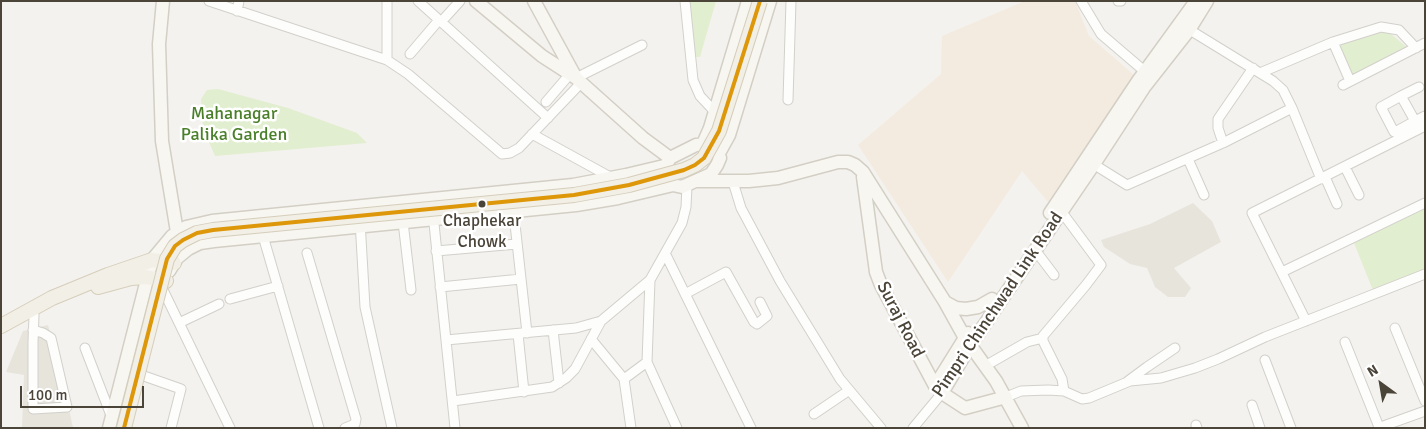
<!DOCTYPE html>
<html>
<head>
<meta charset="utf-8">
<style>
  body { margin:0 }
  #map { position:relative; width:1426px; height:429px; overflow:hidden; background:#f4f2ee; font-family:Signika,sans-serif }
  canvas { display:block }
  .frame { position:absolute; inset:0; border:2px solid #4b4439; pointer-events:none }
  .north { position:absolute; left:1356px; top:359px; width:50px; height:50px; -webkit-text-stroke:4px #fff; paint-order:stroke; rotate:328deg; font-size:14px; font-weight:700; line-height:20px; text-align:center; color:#4b4439 }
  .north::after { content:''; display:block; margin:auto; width:18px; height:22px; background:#4b4439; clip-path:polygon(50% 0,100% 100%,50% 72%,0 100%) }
  .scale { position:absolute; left:20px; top:386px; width:124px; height:22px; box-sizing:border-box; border:2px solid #4b4439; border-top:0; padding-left:6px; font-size:15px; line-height:18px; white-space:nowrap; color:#4b4439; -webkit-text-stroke:4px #fff; paint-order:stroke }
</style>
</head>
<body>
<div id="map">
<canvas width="1426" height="429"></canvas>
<div class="frame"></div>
<div class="north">N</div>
<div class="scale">100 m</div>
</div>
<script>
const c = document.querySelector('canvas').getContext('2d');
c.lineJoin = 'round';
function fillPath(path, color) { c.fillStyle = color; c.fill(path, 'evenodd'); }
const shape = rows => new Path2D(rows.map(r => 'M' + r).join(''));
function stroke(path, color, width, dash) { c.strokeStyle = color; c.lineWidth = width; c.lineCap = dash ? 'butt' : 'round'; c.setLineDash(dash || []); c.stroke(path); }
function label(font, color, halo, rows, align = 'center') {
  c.font = font + ' Signika,sans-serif'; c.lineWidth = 5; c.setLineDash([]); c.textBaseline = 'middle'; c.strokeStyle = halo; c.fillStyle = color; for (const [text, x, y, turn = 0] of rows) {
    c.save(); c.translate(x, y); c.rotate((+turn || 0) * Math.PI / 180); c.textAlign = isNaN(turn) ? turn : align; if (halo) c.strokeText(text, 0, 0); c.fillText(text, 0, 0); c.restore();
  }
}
const residential = shape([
  [1193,203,1212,221,1221,242,1174,268,1191,288,1185,297,1168,297,1155,287,1147,268,1130,264,1104,247,1101,240,1150,224],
  [48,325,63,379,73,428,22,428,24,375,6,372,23,331]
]);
const commercial = shape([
  [1025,1,1075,1,1089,36,1134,75,1048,202,1022,171,948,282,858,145,941,74,942,36]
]);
const green = shape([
  [690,1,716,1,700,57,688,57],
  [1385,29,1409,49,1346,80,1338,46,1346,41],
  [218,89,288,108,357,133,367,143,215,156,203,128,201,99,207,90],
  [1425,207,1425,274,1374,293,1352,238]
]);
const street = shape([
  [209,1,387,60,408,74,502,154,510,153,519,148,581,83],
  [418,1,548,118],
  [685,1,693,80,700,96,715,112],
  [1081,1,1101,34,1149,75],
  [1118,1,1121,1],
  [237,11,239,1],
  [441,22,460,1],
  [1185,27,1273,81,1283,90,1292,108,1321,179],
  [1333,42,1350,81],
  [410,54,439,20],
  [387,60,387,1],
  [1260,73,1333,42,1381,27,1399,30,1416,48],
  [576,78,642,45],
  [1343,85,1425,43],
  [1401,96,1419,87],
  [788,100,791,1],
  [546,102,570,74],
  [1419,129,1415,121,1401,96,1381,107,1394,132,1395,132,1415,121,1425,116],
  [532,134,612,178],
  [1223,143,1218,128,1218,119,1253,68],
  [1188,159,1204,195],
  [1090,162,1127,185,1223,143,1292,108],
  [1345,167,1359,195],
  [1325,177,1337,204],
  [733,182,741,208,780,281,840,379,881,428],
  [513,206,527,333],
  [1061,211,1101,265,1086,285,1043,336,1043,341,1062,379,1064,391],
  [433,214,455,428],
  [360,221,365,307,392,428],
  [403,222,411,290],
  [263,236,319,428],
  [1035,250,1054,275],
  [436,251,517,244],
  [307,253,356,419,355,424,345,428],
  [665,253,751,428],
  [1282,272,1425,203],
  [650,280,647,362,677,428],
  [440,287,521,279],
  [164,292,230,428],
  [685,294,726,272,754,322,757,324,767,316,760,302],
  [230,299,278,286],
  [1306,321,1252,213,1425,126],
  [179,323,219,304],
  [1395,328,1425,401],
  [33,330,43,333,51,338,67,407,33,409,33,342,34,315],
  [553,330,559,383],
  [518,334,524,392],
  [591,339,624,379],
  [446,340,576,328,601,321,650,280,682,223,686,207,687,186],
  [1345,342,1379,427],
  [85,348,112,418],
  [1265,360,1291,428],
  [985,366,1027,342,1043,338],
  [144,376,181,389,171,428],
  [1128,381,1147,367,1175,348],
  [1006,397,1021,391,1048,390,1064,391,1082,399,1089,398,1130,381,1161,378,1195,368,1218,359,1265,337,1425,274],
  [453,401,552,387,566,378,575,369,601,321],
  [1252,405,1260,428],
  [814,414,848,391],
  [1196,425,1197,428],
  [631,428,624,379,647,362],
  [913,428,942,393],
  [1378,428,1425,411]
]);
const secondary = shape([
  [163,1,159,44,162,141,177,232,182,238],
  [476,1,542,56,576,78,643,138,670,158],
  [534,1,575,76],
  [703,144,710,128,748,1],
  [707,144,716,149,720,158,717,165,711,174,682,187,673,185,666,179,664,169,670,158,696,145,707,144],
  [719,153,729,135,770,1],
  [863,177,876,272,881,285,935,386,942,393,965,408,1006,397],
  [697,181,749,181,778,178,838,162,848,162,855,165,863,172,945,302,965,338,996,381,1022,428],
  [1050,213,1138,81,1196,1],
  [169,271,177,258,188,249,200,243,214,241,576,205,618,198,673,185],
  [945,302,956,308,966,309,978,307,992,299],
  [935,386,968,333],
  [942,393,970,346,1094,164,1145,86,1189,30,1207,1],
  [109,428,152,260,172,236,186,227,212,221,573,185,626,175,664,166]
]);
const primary = shape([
  [98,287,131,278,146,277,166,281],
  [1,326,52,298,108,275,152,260,174,263]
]);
const primaryBridge = shape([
  [124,428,167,259,175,246,183,240,197,233,213,230,574,195,629,185,684,170,695,165,704,158,719,131,760,1]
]);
const bus1 = shape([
  [124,428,167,259,175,246,183,240,197,233,213,230,574,195,629,185,684,170,695,165,704,158,719,131,760,1]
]);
const markers = [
  [482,204,4.5,"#4b4439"]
];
const busNames = [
  ["Chaphekar",482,222],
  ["Chowk",482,243]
];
const parkNames = [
  ["Mahanagar",234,114],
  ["Palika Garden",234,135]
];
const streetNames = [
  ["Pimpri Chinchwad Link Road",998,305,-56],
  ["Suraj Road",900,320,63]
];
fillPath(residential, '#e7e4dc');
fillPath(commercial, '#f3ebdf');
fillPath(green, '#e1eecf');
stroke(street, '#d2d0cb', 11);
stroke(secondary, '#d3cfc5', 15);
stroke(primary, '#d6cebb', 16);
stroke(street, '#fdfdfc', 9);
stroke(secondary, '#f7f6f1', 12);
stroke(primary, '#f2efe6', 14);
stroke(primaryBridge, '#d6cebb', 16, []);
stroke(primaryBridge, '#f2efe6', 14);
stroke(bus1, '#dd9709', 4);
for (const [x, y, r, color] of markers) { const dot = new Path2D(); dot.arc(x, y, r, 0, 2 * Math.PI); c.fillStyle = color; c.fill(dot); stroke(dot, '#fff', 2); }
label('17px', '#4b4439', '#fff', busNames);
label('18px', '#4a7f2a', '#fff', parkNames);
label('18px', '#4b4439', '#fff', streetNames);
</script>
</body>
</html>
